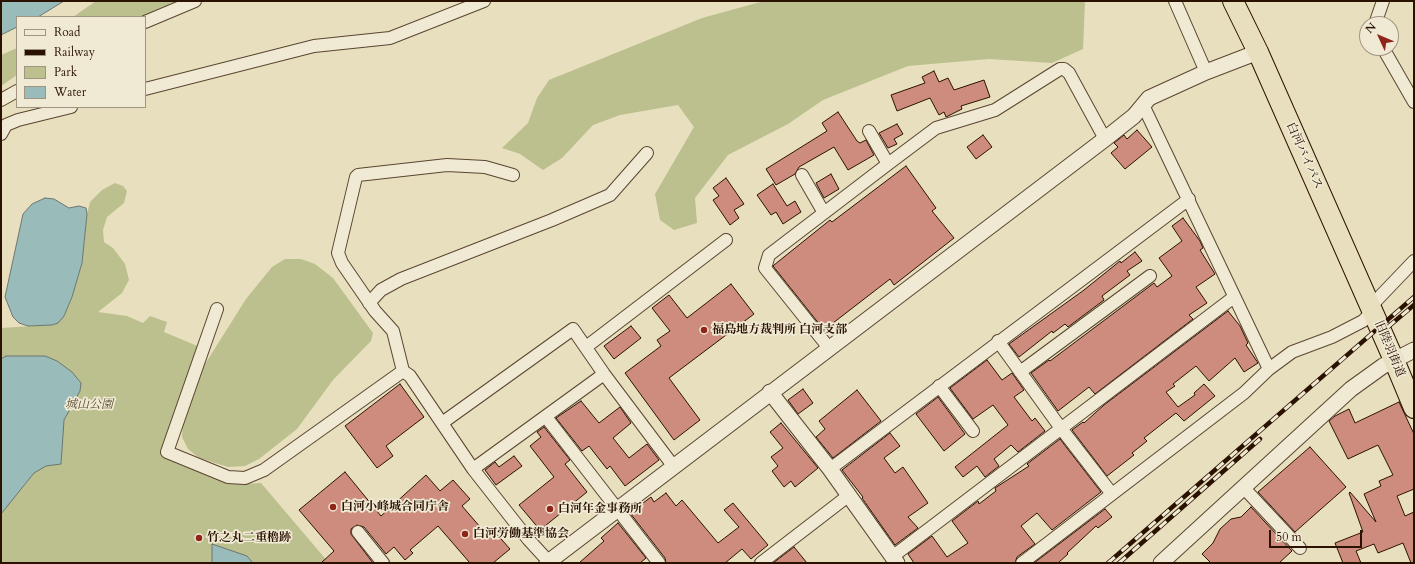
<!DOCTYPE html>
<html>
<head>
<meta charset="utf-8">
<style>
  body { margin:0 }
  #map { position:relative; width:1415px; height:564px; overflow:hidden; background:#e8dfbe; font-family:Cardo,serif }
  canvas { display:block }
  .frame { position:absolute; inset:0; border:2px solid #2b1200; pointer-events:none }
  .legend { position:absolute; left:16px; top:16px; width:130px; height:92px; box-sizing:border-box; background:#f0ead5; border:1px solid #a19480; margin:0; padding:5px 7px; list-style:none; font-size:12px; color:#2b1200 }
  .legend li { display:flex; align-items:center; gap:8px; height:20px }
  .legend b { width:20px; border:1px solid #a19480 }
  .north { position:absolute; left:1359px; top:16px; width:40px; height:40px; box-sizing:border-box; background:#f0ead5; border:1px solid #a19480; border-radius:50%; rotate:314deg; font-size:11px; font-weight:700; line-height:16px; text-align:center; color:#2b1200 }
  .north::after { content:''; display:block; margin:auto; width:14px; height:18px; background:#8f2418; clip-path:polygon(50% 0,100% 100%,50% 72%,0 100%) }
  .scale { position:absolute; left:1269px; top:530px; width:93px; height:18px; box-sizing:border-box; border:2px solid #2b1200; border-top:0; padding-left:5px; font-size:12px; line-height:14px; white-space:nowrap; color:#2b1200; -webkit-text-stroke:3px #f0ead5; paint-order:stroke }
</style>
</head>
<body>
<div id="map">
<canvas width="1415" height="564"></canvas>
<div class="frame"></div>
<ul class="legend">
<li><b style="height:5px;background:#f0ead5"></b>Road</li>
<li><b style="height:5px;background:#2b1200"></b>Railway</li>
<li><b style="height:11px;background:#bbc08e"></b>Park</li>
<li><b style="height:11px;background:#99bbba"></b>Water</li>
</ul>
<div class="north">N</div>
<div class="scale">50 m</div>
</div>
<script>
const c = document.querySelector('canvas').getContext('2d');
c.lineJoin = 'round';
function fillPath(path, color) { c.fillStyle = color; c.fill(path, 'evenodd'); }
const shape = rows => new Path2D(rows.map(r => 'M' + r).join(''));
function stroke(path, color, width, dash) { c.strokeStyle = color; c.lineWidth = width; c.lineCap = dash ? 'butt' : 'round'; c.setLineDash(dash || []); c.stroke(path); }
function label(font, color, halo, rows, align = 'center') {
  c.font = font + ' Cardo,"Noto Serif JP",serif'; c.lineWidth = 3.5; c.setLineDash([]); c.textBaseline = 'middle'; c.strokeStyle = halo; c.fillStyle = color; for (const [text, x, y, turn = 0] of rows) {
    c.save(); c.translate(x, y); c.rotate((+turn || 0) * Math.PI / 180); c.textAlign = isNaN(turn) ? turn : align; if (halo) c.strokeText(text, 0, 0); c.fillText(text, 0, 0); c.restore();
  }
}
const green = shape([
  [96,1,181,1,141,17,73,17],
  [764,1,1085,1,1083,49,1052,63,989,59,908,66,823,100,788,124,728,155,695,198,697,223,674,230,660,220,655,194,694,127,678,105,620,115,593,125,562,158,543,170,520,154,502,148,528,123,537,98,549,80,702,18],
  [17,48,17,75,1,86,1,55],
  [115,183,123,186,127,191,124,203,107,217,103,230,104,242,113,248,125,264,129,280,122,293,98,312,127,316,143,323,150,316,167,322,164,332,202,348,163,454,243,484,261,483,329,563,1,563,1,328,47,325,64,316,72,297,82,263,87,214,90,202,102,190],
  [285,259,301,259,315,264,333,278,373,333,371,341,333,380,297,429,259,459,245,466,228,467,199,458,188,449,182,437,183,421,200,372,246,299,272,267]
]);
const water = shape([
  [1,1,64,1,38,17,17,17,17,27,1,35,1,1],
  [45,198,54,199,69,208,79,206,86,208,87,214,82,263,72,297,64,316,58,323,52,325,28,326,19,323,13,317,5,297,23,214,32,204,45,198],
  [6,356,45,356,57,361,72,372,81,383,80,391,64,420,61,464,46,466,34,473,1,514,1,359,6,356],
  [212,544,247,556,253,563,212,563,212,544]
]);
const building = shape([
  [934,71,939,82,948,78,954,90,984,80,990,97,961,106,962,109,946,117,944,112,939,115,930,98,897,111,891,95,925,83,922,77,934,71],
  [838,112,857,141,860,143,866,140,874,155,848,170,834,147,799,167,795,174,776,185,766,169,827,131,822,123,838,112],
  [897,124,903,134,894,139,897,144,888,148,879,133,897,124],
  [1137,130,1152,147,1125,169,1111,153,1118,147,1114,143,1124,135,1127,139,1137,130],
  [983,135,992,147,976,159,967,147,983,135],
  [906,166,936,208,932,211,954,238,894,285,890,279,824,330,773,266,774,265,830,220,832,222,906,166],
  [831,174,839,189,824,198,816,183,831,174],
  [726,178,744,204,734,210,739,218,730,225,713,200,719,196,713,188,726,178],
  [773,184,787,206,795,201,801,212,783,224,776,212,771,215,757,195,773,184],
  [1183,218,1200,241,1203,248,1200,250,1215,274,1196,287,1207,303,1189,315,1193,319,1095,394,1089,387,1058,411,1031,373,1049,360,1050,361,1154,283,1157,287,1172,276,1159,258,1182,241,1172,226,1183,218],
  [1135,252,1142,261,1127,271,1130,275,1102,296,1104,300,1068,327,1065,324,1053,333,1052,331,1019,357,1009,344,1084,290,1120,261,1121,263,1135,252],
  [731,284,754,314,669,378,700,420,674,440,625,373,661,346,657,340,670,331,652,308,669,295,687,318,731,284],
  [1228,311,1240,326,1248,343,1246,345,1258,363,1244,372,1235,358,1209,381,1196,366,1173,384,1175,386,1166,392,1178,407,1195,395,1194,393,1204,384,1215,396,1184,421,1176,413,1144,438,1147,441,1132,453,1134,455,1107,476,1072,430,1083,422,1084,423,1104,405,1228,311],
  [631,326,641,338,614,359,604,346,631,326],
  [987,360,1002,380,1012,373,1024,390,1014,397,1032,421,1035,418,1045,431,1018,452,1011,445,994,459,999,466,985,477,977,466,963,477,955,467,1008,425,993,405,973,419,950,388,987,360],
  [400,384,424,417,386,446,393,456,377,468,345,426,400,384],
  [803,389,813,403,798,414,788,400,803,389],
  [857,390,881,421,833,458,816,437,825,429,819,421,857,390],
  [938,397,965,434,944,451,916,414,938,397],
  [581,401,599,423,620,407,631,423,613,438,629,458,647,444,659,460,625,486,610,466,607,469,589,446,582,451,556,418,581,401],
  [1399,402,1414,434,1414,489,1397,496,1405,516,1414,512,1414,563,1411,563,1403,543,1378,553,1374,544,1356,551,1361,563,1343,563,1335,543,1363,532,1349,493,1350,492,1376,522,1364,494,1381,486,1379,481,1393,475,1378,445,1348,459,1329,421,1335,416,1349,409,1355,423,1399,402],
  [781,423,818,468,795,487,791,481,784,487,772,471,778,466,771,457,783,448,770,432,781,423],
  [544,427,570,460,565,464,587,492,540,530,519,505,554,477,530,446,541,437,537,432,544,427],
  [890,433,900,446,884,458,895,473,903,467,928,503,908,517,918,528,895,545,862,498,863,497,842,470,890,433],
  [1060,439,1101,492,1052,530,1037,513,1021,526,1035,544,1017,557,1015,563,914,563,908,554,932,536,947,557,968,543,952,521,978,501,979,504,996,491,995,488,1029,466,1027,464,1060,439],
  [1310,447,1346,487,1295,532,1258,492,1310,447],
  [514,456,522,466,496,485,485,470,495,462,499,467,514,456],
  [345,472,381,516,426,475,440,491,453,480,470,499,462,506,488,536,494,531,510,549,493,563,470,563,438,526,410,550,413,553,405,560,394,547,386,554,364,527,357,525,351,529,351,534,373,563,321,563,334,551,299,510,345,472],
  [666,493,676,506,682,500,718,543,739,527,724,510,733,503,768,545,751,559,742,549,725,563,666,563,665,558,630,513,651,497,654,502,666,493],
  [1251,507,1292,551,1279,563,1211,563,1202,554,1213,543,1220,529,1231,519,1241,517,1251,507],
  [1105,509,1112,517,1098,528,1096,526,1067,553,1068,554,1058,563,1034,563,1105,509],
  [618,523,646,558,640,563,579,563,604,541,601,538,618,523],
  [794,547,807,563,773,563,794,547]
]);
const minor = shape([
  [1175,1,1206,72],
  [145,22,195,1],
  [1375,24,1383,1],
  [1383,48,1414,102],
  [145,89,314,46,390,38,484,1],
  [1,100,17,91],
  [1143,105,1269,369],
  [869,131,888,164],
  [1,134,6,125,18,120,71,107],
  [513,175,485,167,447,165,358,175,356,177,338,253,342,263,375,311,393,331,403,371,410,376,473,469,528,539,550,563],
  [802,175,824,213],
  [369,303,381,290,401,279,552,220,610,195,647,153],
  [1371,306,1414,261],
  [217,309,167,452,228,477,245,478,264,470,403,371],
  [998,341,1060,427,1112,494],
  [586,347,726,240],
  [829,348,765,268,769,255,888,164,936,128,995,110,1060,69,1064,69,1069,73,1105,139],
  [1020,372,1150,276],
  [939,386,973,431],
  [546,417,659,563],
  [442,423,573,329,604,374,674,467],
  [473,469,604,374],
  [830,469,1189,199],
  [1243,487,1300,548],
  [358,532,383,563],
  [892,557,1234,297],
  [761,563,848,496],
  [1022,563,1244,393,1269,369,1292,352,1332,337,1363,321,1373,311]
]);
const tertiary = shape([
  [770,392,830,469,897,563],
  [547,563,1105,139,1134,116,1149,98,1206,72,1258,52],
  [1161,563,1351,389,1383,366,1414,350]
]);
const trunk = shape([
  [1233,1,1258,52,1394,360,1414,408]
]);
const rail = shape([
  [1388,327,1414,305],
  [1108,563,1414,297],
  [1119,563,1260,439]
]);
const markers = [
  [704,330,4,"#8f2418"],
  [333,507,4,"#8f2418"],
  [550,509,4,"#8f2418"],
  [465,534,4,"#8f2418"],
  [199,538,4,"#8f2418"]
];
const streetNames = [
  ["白河バイパス",1304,156,66],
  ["旧陸羽街道",1389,349,67]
];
const poiNames = [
  ["福島地方裁判所 白河支部",712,330],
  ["白河小峰城合同庁舎",341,507],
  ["白河年金事務所",558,509],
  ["白河労働基準協会",473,534],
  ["竹之丸二重櫓跡",207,538]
];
const parkNames = [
  ["城山公園",89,405]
];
fillPath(green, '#bbc08e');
fillPath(water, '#99bbba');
stroke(water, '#6d7770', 1);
fillPath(building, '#ce8c7e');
stroke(building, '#2b1200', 1);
stroke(minor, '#5a4530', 14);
stroke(tertiary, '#5a4530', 17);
stroke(trunk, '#2b1200', 22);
stroke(minor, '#f0ead5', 12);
stroke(tertiary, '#f0ead5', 15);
stroke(trunk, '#e8dfbe', 20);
stroke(rail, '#2b1200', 4.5);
stroke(rail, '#f0ead5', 3, [9]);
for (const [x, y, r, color] of markers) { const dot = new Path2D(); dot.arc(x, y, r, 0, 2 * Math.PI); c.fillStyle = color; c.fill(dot); stroke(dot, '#f0ead5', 1.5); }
label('12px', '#2b1200', '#f0ead5', streetNames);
label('bold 12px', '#2b1200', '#f0ead5', poiNames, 'left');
label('italic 12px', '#5d4f32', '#f0ead5', parkNames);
</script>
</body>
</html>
